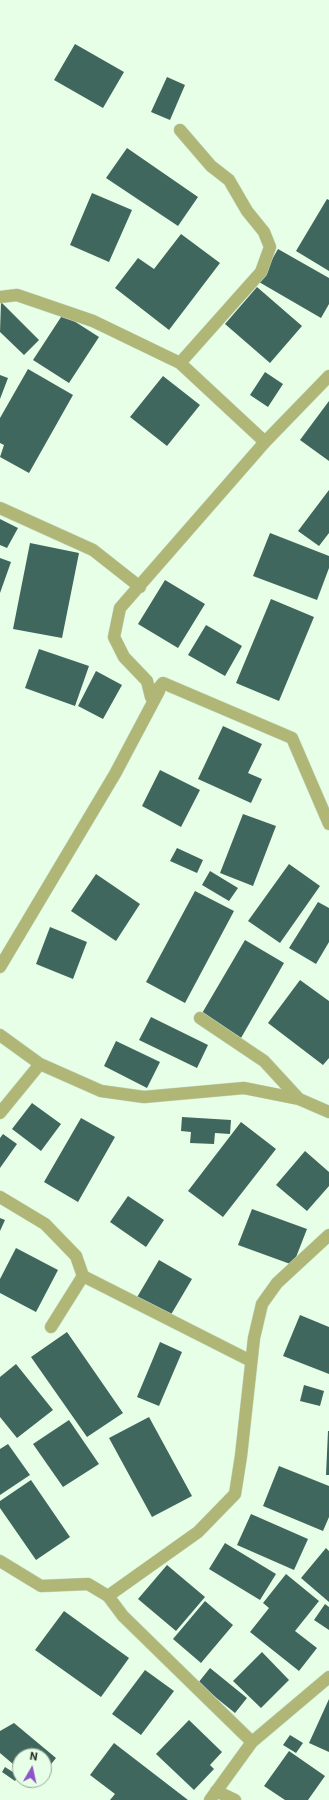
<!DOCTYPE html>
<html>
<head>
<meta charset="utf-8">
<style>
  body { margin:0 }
  #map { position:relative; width:329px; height:1800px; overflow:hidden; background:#e7fee7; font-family:Roboto,sans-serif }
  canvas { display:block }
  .north { position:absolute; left:12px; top:1748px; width:40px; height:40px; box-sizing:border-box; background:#e7fee7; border:1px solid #99ab99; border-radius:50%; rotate:9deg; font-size:11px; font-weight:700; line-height:16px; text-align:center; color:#242e24 }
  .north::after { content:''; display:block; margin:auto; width:14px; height:18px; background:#8e53c9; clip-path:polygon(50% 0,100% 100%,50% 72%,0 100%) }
</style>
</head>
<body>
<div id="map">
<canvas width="329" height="1800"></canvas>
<div class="north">N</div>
</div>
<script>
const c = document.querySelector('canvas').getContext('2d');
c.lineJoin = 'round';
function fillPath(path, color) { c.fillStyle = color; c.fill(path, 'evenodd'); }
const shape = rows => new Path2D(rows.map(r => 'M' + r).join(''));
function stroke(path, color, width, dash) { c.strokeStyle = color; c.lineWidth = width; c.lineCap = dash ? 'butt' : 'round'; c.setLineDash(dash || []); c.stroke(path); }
const building = shape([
  [75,44,124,72,103,108,54,80],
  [167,77,185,85,170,120,151,112],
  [127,148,198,197,178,226,106,178],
  [92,193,132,210,109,262,70,245],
  [327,199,329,200,329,271,296,251],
  [181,234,220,263,169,330,115,288,138,258,154,269],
  [278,249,329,278,329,304,321,318,259,282],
  [257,287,302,326,270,363,225,324],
  [1,302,39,340,24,355,0,332],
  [63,314,99,337,69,383,33,360],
  [28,369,73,395,29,473,0,457,4,445,0,443,0,418],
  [265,372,283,384,268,407,250,395],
  [0,375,8,378,0,399],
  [163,376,200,405,167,446,130,417],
  [329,401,329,461,300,440],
  [329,490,329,533,319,546,298,531],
  [0,519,18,528,7,548,0,545],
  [270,533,329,556,329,568,317,600,253,576],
  [30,543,79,553,62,638,13,629],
  [0,558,11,562,0,593],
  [165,580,205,604,178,648,138,624],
  [271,599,314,617,279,701,236,683],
  [206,625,242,646,225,676,188,655],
  [39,649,89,666,75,706,25,688],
  [96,671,122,685,103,719,78,706],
  [223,726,262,744,248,773,262,779,251,803,198,779],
  [160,770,200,790,181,827,142,806],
  [243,814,276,826,253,886,220,873],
  [177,848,203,860,197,873,170,861],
  [289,864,320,886,280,943,248,921],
  [210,871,238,888,229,901,202,885],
  [96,874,140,904,116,941,71,911],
  [195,891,234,911,185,1003,146,982],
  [318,902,329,908,329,942,316,964,289,948],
  [50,927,87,942,73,979,36,964],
  [245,940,284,963,241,1038,201,1015],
  [300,980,329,1001,329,1058,323,1065,268,1023],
  [151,1017,208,1045,197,1068,139,1040],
  [116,1041,160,1062,147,1088,104,1066],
  [32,1103,61,1124,41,1151,12,1129],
  [182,1117,231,1120,230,1134,215,1133,214,1144,190,1143,191,1132,181,1131],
  [81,1118,115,1137,78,1202,44,1182],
  [241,1122,276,1149,223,1217,188,1191],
  [3,1134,17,1144,0,1168,0,1138],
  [305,1151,329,1172,329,1186,307,1211,276,1185],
  [128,1196,164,1220,146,1247,110,1222],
  [252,1209,307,1229,293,1265,238,1245],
  [0,1218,5,1220,0,1231],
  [16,1248,58,1270,36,1312,0,1293,0,1279],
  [159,1260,192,1279,169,1318,136,1299],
  [300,1315,329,1327,329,1374,283,1356],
  [67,1332,123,1413,87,1437,31,1357],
  [160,1342,182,1352,159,1406,137,1397],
  [16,1364,53,1410,17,1438,0,1417,0,1377],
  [304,1385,324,1391,320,1406,300,1401],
  [149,1417,192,1496,152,1517,109,1438],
  [69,1420,99,1464,63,1487,33,1444],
  [328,1431,329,1431,329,1475,326,1475],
  [8,1444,30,1475,0,1495,0,1449],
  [279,1466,329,1486,329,1517,323,1531,263,1506],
  [31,1480,70,1537,36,1560,0,1508,0,1501],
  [251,1514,308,1539,294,1570,237,1545],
  [225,1543,276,1574,260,1600,209,1569],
  [326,1548,329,1551,329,1602,301,1578],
  [167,1565,205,1597,176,1631,138,1599],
  [286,1574,319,1601,295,1631,317,1648,299,1671,250,1632,269,1608,263,1603],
  [205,1601,233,1625,201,1663,173,1639],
  [325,1604,329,1607,329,1630,314,1620],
  [64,1611,129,1658,101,1697,35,1650],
  [262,1652,289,1680,261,1708,233,1681],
  [210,1668,247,1698,235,1713,198,1683],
  [145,1670,174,1691,141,1735,112,1714],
  [329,1699,329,1752,309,1743],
  [189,1720,222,1752,210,1765,214,1769,194,1790,156,1754],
  [14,1723,56,1758,44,1773,44,1756,20,1756,20,1770,0,1753,0,1731],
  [290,1735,303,1743,296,1753,283,1745],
  [114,1743,188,1800,110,1800,115,1794,90,1775],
  [289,1751,325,1776,308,1800,285,1800,264,1786],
  [5,1767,19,1776,15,1781,2,1772]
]);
const minor = shape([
  [0,297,17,295,93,321,180,363,265,442],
  [180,363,261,272,270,247,264,232,247,211,229,180,211,166,180,130],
  [0,508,93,550,140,587],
  [163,683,151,697,147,681,124,657,114,637,120,608,265,442,329,376],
  [163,683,292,738,329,824],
  [0,967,115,774,159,691],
  [200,1018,264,1061,299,1099],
  [0,1035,40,1064,101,1091,144,1097,244,1088,299,1099,329,1112],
  [0,1113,40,1064],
  [0,1197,45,1224,76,1256,83,1276,51,1327],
  [83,1276,251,1361],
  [0,1561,41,1586,88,1584,108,1596,123,1616,252,1742],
  [108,1596,198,1532,235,1494,241,1456,254,1338,262,1304,277,1283,329,1235],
  [216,1791,235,1800],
  [210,1800,252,1742,329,1677]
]);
fillPath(building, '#40675e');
stroke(minor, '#c4d9c4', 13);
stroke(minor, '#afb676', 12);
</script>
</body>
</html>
